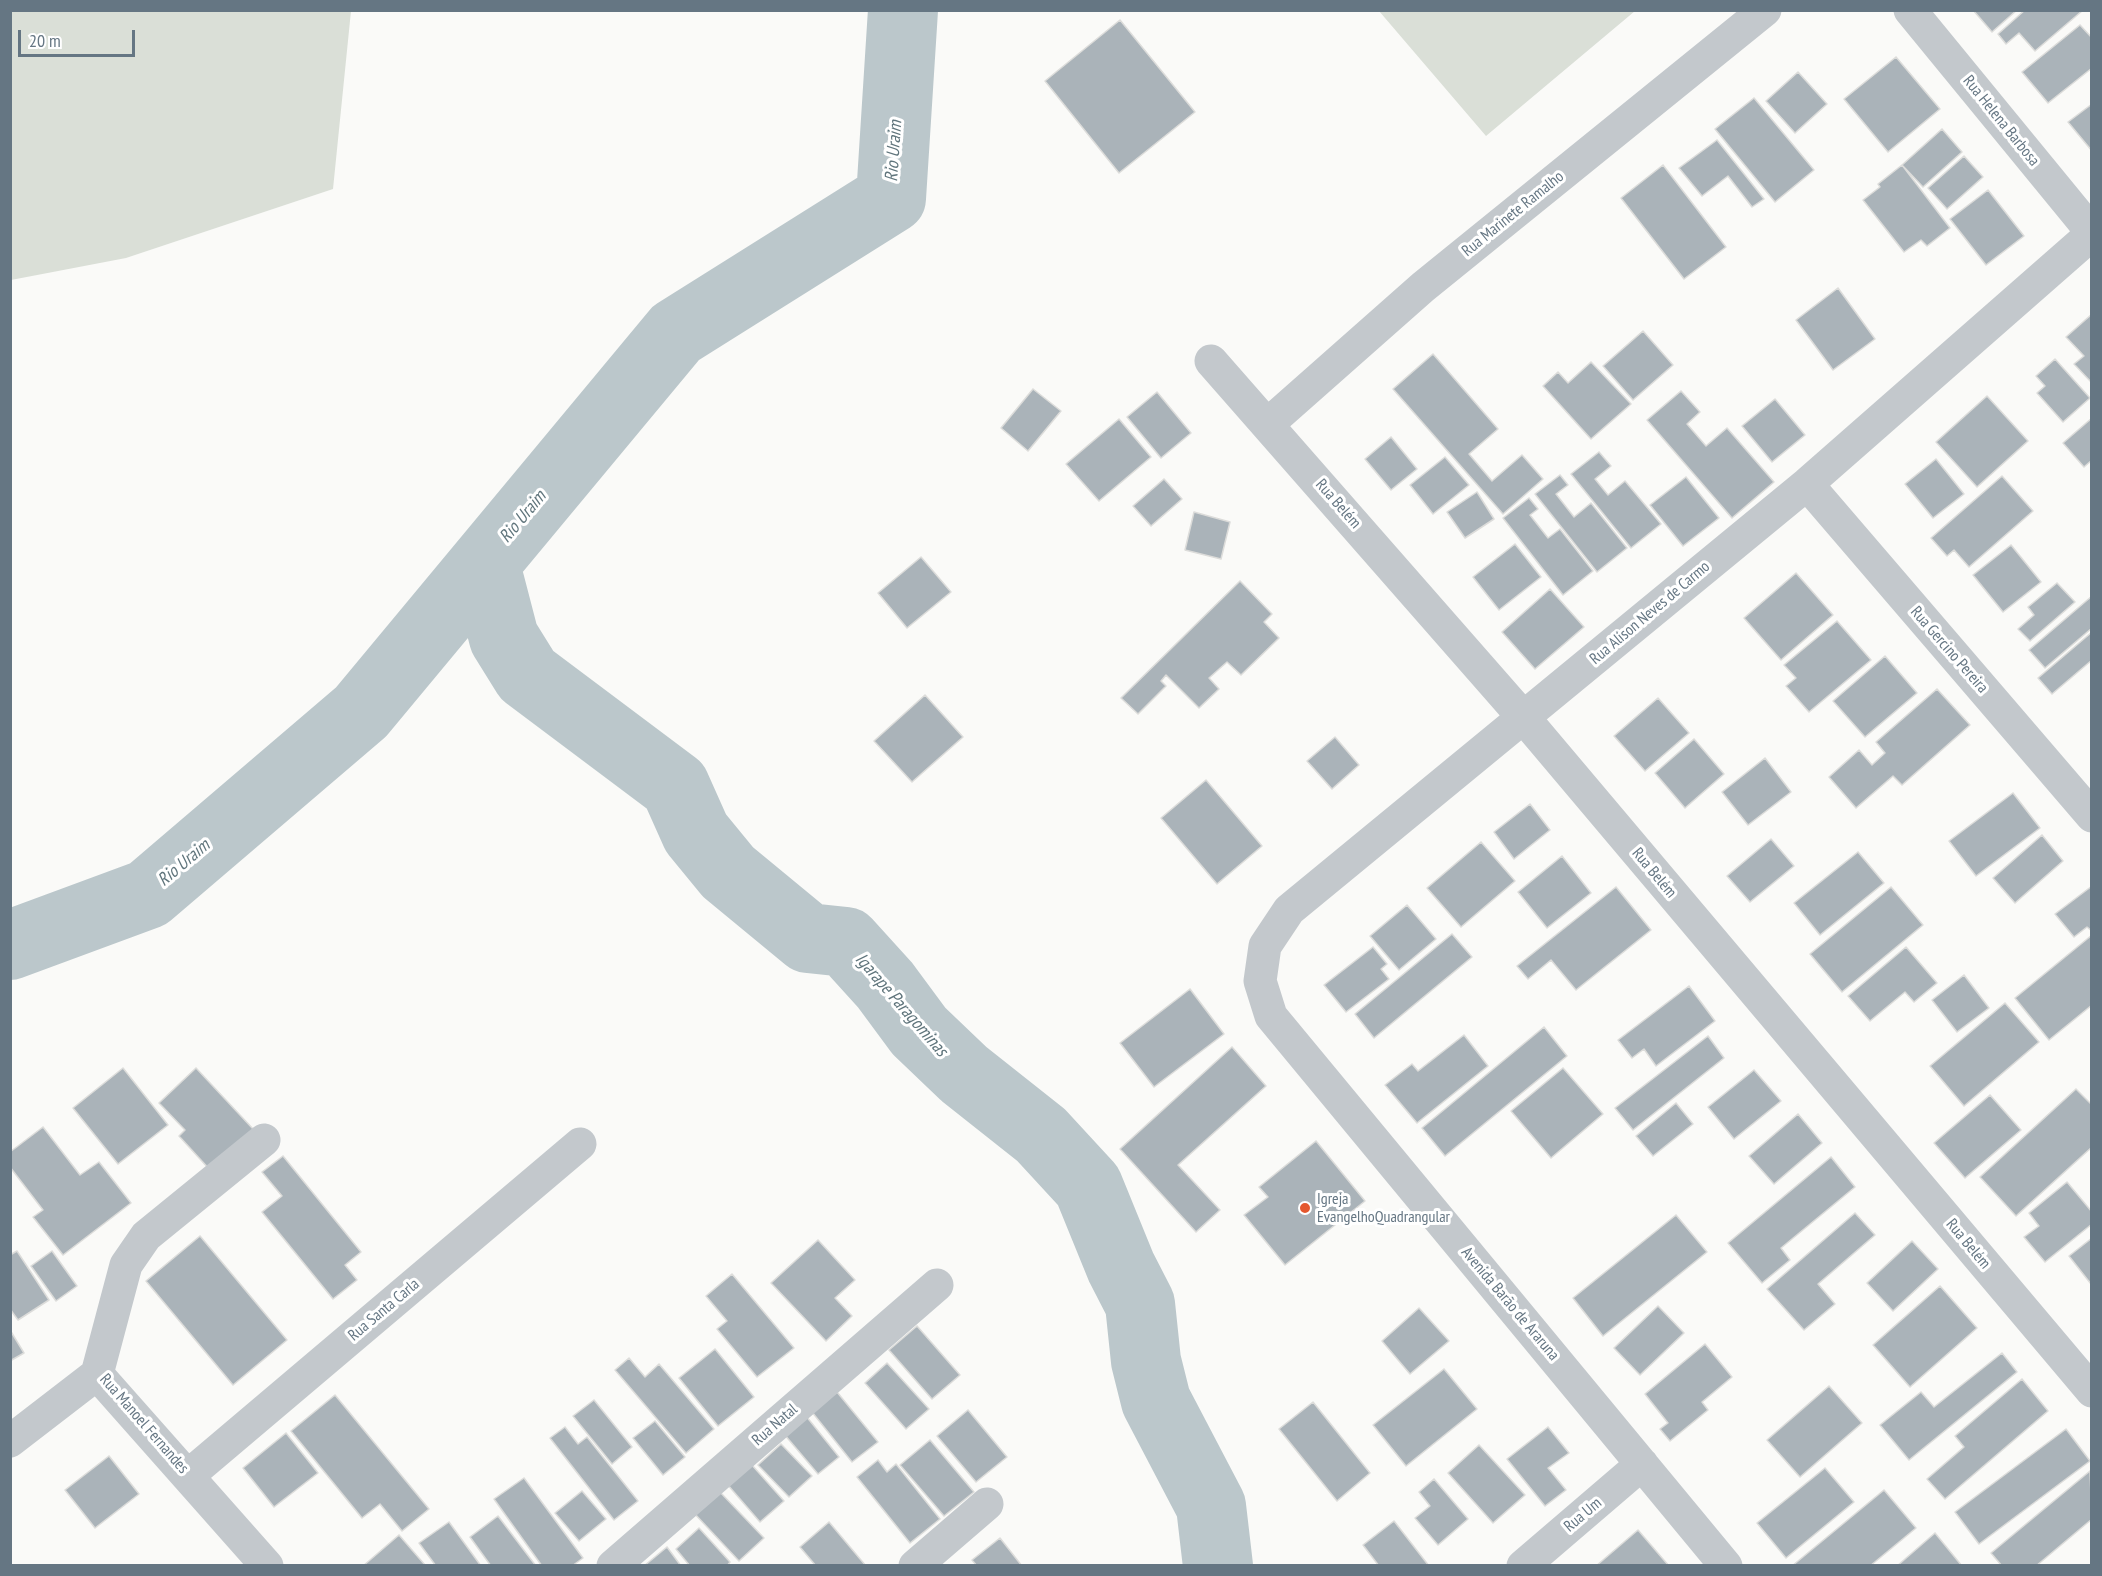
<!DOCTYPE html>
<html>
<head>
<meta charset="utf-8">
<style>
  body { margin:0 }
  #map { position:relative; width:2102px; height:1576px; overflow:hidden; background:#fafaf8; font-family:"PT Sans Narrow",sans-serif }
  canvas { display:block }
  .frame { position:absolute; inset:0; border:12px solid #657683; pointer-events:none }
  .scale { position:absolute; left:18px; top:30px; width:117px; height:27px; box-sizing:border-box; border:3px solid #657683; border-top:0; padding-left:8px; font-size:18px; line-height:21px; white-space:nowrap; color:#657683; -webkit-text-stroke:4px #fff; paint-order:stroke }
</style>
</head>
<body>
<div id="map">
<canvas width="2102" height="1576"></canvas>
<div class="frame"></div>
<div class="scale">20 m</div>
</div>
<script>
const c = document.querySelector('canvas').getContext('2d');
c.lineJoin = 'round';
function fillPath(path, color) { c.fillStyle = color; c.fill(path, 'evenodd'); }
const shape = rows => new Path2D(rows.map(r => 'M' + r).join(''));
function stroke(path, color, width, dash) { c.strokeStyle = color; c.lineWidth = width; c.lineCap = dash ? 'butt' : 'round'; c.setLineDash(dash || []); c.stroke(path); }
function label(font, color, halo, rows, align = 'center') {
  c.font = font + ' "PT Sans Narrow",sans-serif'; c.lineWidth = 6; c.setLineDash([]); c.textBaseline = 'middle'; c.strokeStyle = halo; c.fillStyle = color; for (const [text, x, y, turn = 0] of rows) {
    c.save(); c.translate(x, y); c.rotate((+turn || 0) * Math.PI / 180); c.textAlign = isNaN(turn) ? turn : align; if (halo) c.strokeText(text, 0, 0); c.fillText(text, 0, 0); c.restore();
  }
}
const green = shape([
  [11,10,351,11,333,189,126,258,11,280],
  [1379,11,1635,11,1486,136]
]);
const river = shape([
  [485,565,504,638,527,675,675,786,696,833,728,872,808,938,846,942,885,985,919,1031,964,1074,1041,1135,1088,1186,1121,1267,1140,1304,1146,1361,1156,1401,1211,1506,1218,1566],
  [10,945,148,894,361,712,676,333,891,198,903,10]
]);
const building = shape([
  [1973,10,2017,10,1992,32,1973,10],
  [2025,10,2082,10,2082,11,2035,51,2019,33,2006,44,1998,34,2025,10],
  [1120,20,1195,112,1119,173,1045,81,1120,20],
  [2080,25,2092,38,2092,68,2048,103,2022,72,2080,25],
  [1896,57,1940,109,1888,152,1844,99,1896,57],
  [1798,72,1827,104,1795,133,1766,101,1798,72],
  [1754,98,1814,170,1775,202,1715,129,1754,98],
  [2092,104,2092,151,2068,122,2092,104],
  [1942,129,1962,152,1923,187,1902,165,1942,129],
  [1717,140,1764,199,1752,207,1728,176,1702,196,1679,168,1717,140],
  [1964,156,1983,177,1947,209,1928,188,1964,156],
  [1663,165,1726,247,1684,279,1621,198,1663,165],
  [1902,165,1950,228,1927,246,1921,240,1904,252,1863,200,1880,187,1878,184,1902,165],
  [1988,190,2024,236,1986,265,1950,219,1988,190],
  [1838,288,1875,339,1833,370,1796,320,1838,288],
  [2092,314,2092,383,2074,364,2084,356,2066,337,2092,314],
  [1643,331,1673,365,1633,400,1603,366,1643,331],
  [1433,354,1498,429,1469,454,1492,481,1522,455,1543,479,1503,514,1393,389,1433,354],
  [2055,359,2090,398,2063,422,2037,393,2045,386,2036,376,2055,359],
  [1591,362,1631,404,1591,439,1543,386,1558,372,1568,383,1591,362],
  [1033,389,1061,411,1028,451,1001,428,1033,389],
  [1681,391,1700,412,1687,424,1706,446,1727,428,1774,482,1732,518,1647,420,1681,391],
  [1157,392,1191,433,1161,458,1127,417,1157,392],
  [1987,396,2028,441,1977,487,1936,442,1987,396],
  [1775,399,1805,435,1772,462,1742,426,1775,399],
  [2092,418,2092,460,2084,467,2063,443,2092,418],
  [1119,419,1151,457,1099,501,1066,464,1119,419],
  [1391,437,1417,469,1391,490,1365,459,1391,437],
  [1599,452,1611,466,1595,479,1608,495,1625,481,1661,524,1631,548,1571,474,1599,452],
  [1445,457,1469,485,1433,514,1410,485,1445,457],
  [1936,459,1964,494,1933,518,1905,484,1936,459],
  [1560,475,1568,485,1556,494,1574,517,1591,503,1627,548,1597,572,1535,494,1560,475],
  [2002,476,2033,511,1969,567,1954,550,1947,556,1931,538,2002,476],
  [1686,477,1719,518,1683,546,1650,505,1686,477],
  [1164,479,1182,499,1151,526,1133,506,1164,479],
  [1477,492,1494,519,1465,538,1447,512,1477,492],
  [1529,498,1538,509,1530,515,1548,538,1560,529,1593,571,1563,595,1503,518,1529,498],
  [1194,512,1230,522,1221,559,1185,550,1194,512],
  [1515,544,1541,577,1499,610,1473,577,1515,544],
  [2011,545,2041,582,2003,612,1973,575,2011,545],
  [921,557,951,592,907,628,878,593,921,557],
  [1796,573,1833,615,1781,660,1744,618,1796,573],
  [1240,581,1272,614,1264,622,1279,638,1241,675,1227,662,1209,678,1219,689,1199,708,1166,675,1161,681,1166,686,1138,714,1121,698,1240,581],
  [2057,583,2075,602,2030,641,2018,629,2034,615,2028,607,2057,583],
  [1550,589,1584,627,1535,669,1502,632,1550,589],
  [2092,596,2092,628,2045,668,2029,650,2092,596],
  [1837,621,1871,660,1809,712,1786,686,1796,678,1784,665,1837,621],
  [2092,632,2092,660,2052,694,2038,678,2092,632],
  [1885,656,1917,693,1865,737,1833,701,1885,656],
  [1937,689,1970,725,1902,785,1893,776,1856,808,1829,777,1859,750,1872,765,1885,753,1876,742,1937,689],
  [925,695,963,737,912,782,874,741,925,695],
  [1658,698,1689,733,1645,771,1614,736,1658,698],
  [1335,737,1359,765,1332,789,1307,761,1335,737],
  [1694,739,1724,774,1685,808,1655,773,1694,739],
  [1765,758,1791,792,1748,825,1722,792,1765,758],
  [1206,780,1262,846,1217,884,1161,818,1206,780],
  [2013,793,2040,828,1976,876,1949,841,2013,793],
  [1530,804,1550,830,1514,859,1494,832,1530,804],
  [2042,835,2063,861,2015,903,1993,878,2042,835],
  [1771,839,1794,866,1750,902,1727,876,1771,839],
  [1481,842,1515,881,1461,927,1427,888,1481,842],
  [1858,852,1884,883,1820,935,1794,903,1858,852],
  [1562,856,1591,893,1547,928,1518,892,1562,856],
  [2092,886,2092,931,2087,927,2074,937,2055,914,2092,886],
  [1616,887,1651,930,1576,990,1551,960,1528,979,1517,966,1616,887],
  [1891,887,1923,925,1842,992,1810,954,1891,887],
  [1407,905,1436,939,1399,970,1370,936,1407,905],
  [1452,934,1472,957,1374,1038,1355,1014,1452,934],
  [2092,935,2092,1005,2049,1040,2015,998,2092,935],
  [1373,947,1387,964,1381,969,1389,979,1346,1012,1324,985,1373,947],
  [1906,947,1937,983,1914,1002,1905,992,1870,1021,1848,996,1906,947],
  [1964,975,1989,1008,1957,1032,1932,1000,1964,975],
  [1689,986,1715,1021,1656,1066,1644,1049,1632,1058,1618,1040,1689,986],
  [1190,989,1224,1034,1154,1087,1120,1043,1190,989],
  [2005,1003,2039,1042,1964,1106,1930,1066,2005,1003],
  [1544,1027,1567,1056,1445,1156,1422,1128,1544,1027],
  [1464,1035,1488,1066,1417,1123,1385,1085,1412,1064,1418,1071,1464,1035],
  [1708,1036,1724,1058,1633,1130,1615,1108,1708,1036],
  [1232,1047,1266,1086,1178,1165,1220,1210,1196,1232,1120,1149,1232,1047],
  [123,1068,168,1125,118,1164,73,1108,123,1068],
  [196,1068,254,1130,211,1171,179,1136,185,1130,159,1103,196,1068],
  [1563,1068,1603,1114,1551,1158,1511,1111,1563,1068],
  [1754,1070,1781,1101,1734,1139,1708,1107,1754,1070],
  [2076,1089,2092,1105,2092,1147,2016,1216,1980,1177,2076,1089],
  [1990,1095,2021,1130,1965,1178,1934,1143,1990,1095],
  [1676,1103,1693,1124,1653,1156,1636,1136,1676,1103],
  [1798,1114,1822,1143,1774,1184,1749,1156,1798,1114],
  [43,1127,80,1175,99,1162,131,1203,63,1255,33,1217,43,1210,10,1167,10,1152,43,1127],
  [1316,1141,1365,1201,1285,1265,1244,1215,1268,1197,1259,1187,1316,1141],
  [283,1156,361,1252,345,1265,357,1280,333,1299,262,1212,282,1196,262,1172,283,1156],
  [1831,1157,1855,1187,1781,1248,1790,1260,1762,1283,1728,1243,1831,1157],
  [2067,1182,2092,1212,2092,1224,2045,1262,2024,1237,2039,1226,2029,1213,2067,1182],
  [1855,1213,1875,1235,1818,1284,1835,1304,1804,1330,1767,1289,1855,1213],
  [1676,1215,1707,1252,1603,1336,1573,1298,1676,1215],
  [200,1236,287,1340,233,1385,146,1281,200,1236],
  [2092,1238,2092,1284,2091,1284,2069,1256,2092,1238],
  [818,1240,855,1280,835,1298,852,1316,826,1341,771,1283,818,1240],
  [1912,1241,1938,1269,1893,1311,1867,1283,1912,1241],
  [17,1251,49,1300,18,1320,10,1309,10,1255,17,1251],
  [52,1251,77,1286,56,1301,31,1266,52,1251],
  [732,1274,794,1348,757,1377,717,1329,727,1321,706,1296,732,1274],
  [1940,1286,1977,1328,1910,1387,1873,1345,1940,1286],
  [1658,1306,1684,1333,1640,1375,1614,1348,1658,1306],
  [1419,1308,1449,1341,1410,1374,1382,1341,1419,1308],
  [917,1326,960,1375,932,1399,889,1350,917,1326],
  [10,1330,24,1353,10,1361,10,1330],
  [1705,1344,1732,1377,1702,1402,1708,1410,1670,1441,1660,1429,1668,1423,1645,1394,1705,1344],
  [715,1349,754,1397,718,1426,679,1378,715,1349],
  [2002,1353,2017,1372,1909,1460,1880,1425,1921,1392,1934,1407,2002,1353],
  [629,1358,645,1377,659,1364,714,1429,686,1453,615,1370,629,1358],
  [887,1363,929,1409,906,1429,865,1383,887,1363],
  [1444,1369,1477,1409,1406,1466,1373,1425,1444,1369],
  [2022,1379,2048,1411,1945,1499,1927,1479,1964,1447,1955,1436,2022,1379],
  [1829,1386,1862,1423,1800,1477,1767,1440,1829,1386],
  [837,1392,878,1442,852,1462,812,1412,837,1392],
  [335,1395,429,1509,402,1531,380,1504,362,1518,291,1431,335,1395],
  [594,1400,632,1447,612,1464,573,1416,594,1400],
  [1313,1402,1370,1473,1337,1501,1279,1429,1313,1402],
  [968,1410,1007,1457,976,1482,937,1436,968,1410],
  [806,1416,839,1457,818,1474,784,1434,806,1416],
  [655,1421,685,1457,663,1475,633,1438,655,1421],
  [565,1427,578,1444,587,1437,638,1501,614,1520,550,1438,565,1427],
  [1548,1427,1569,1453,1548,1468,1566,1490,1545,1506,1507,1459,1548,1427],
  [2066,1429,2090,1461,1979,1544,1955,1512,2066,1429],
  [286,1433,318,1473,274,1507,243,1468,286,1433],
  [930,1440,974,1492,944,1516,900,1465,930,1440],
  [781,1444,812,1476,789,1497,758,1465,781,1444],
  [1479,1445,1525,1495,1493,1523,1448,1473,1479,1445],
  [109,1456,139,1494,95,1528,65,1490,109,1456],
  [878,1460,887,1472,896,1464,940,1519,910,1543,857,1477,878,1460],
  [751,1464,784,1501,760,1522,727,1484,751,1464],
  [1825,1468,1854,1502,1786,1558,1757,1523,1825,1468],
  [2090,1471,2092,1519,2036,1566,2002,1566,1991,1553,2090,1471],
  [524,1478,583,1558,572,1566,542,1566,494,1499,524,1478],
  [1434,1479,1468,1519,1438,1545,1415,1518,1430,1506,1419,1492,1434,1479],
  [718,1490,764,1538,739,1561,693,1512,718,1490],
  [1884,1490,1916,1528,1870,1566,1792,1566,1884,1490],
  [582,1491,606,1519,579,1541,555,1513,582,1491],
  [498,1516,536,1566,491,1566,470,1537,498,1516],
  [1394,1521,1429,1566,1379,1566,1363,1545,1394,1521],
  [449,1522,481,1566,436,1566,419,1543,449,1522],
  [829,1522,866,1566,816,1566,800,1547,829,1522],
  [699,1528,730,1562,727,1566,690,1566,676,1549,699,1528],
  [1638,1530,1669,1566,1596,1566,1638,1530],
  [1935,1533,1962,1566,1897,1566,1935,1533],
  [399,1535,425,1565,363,1566,399,1535],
  [1000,1538,1022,1566,977,1566,972,1560,1000,1538],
  [667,1547,681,1566,644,1566,667,1547]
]);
const street = shape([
  [1910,10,2092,232],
  [1211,361,1524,718,2092,1391],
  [1268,424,1423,287,1765,10],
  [1807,484,2092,816],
  [264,1140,146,1236,126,1265,97,1374,267,1566],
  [10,1441,97,1374],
  [189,1475,580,1144],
  [613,1566,937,1285],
  [915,1566,987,1504],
  [1523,1566,1642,1464],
  [1726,1566,1271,1016,1260,981,1265,946,1289,910,1807,484,2092,234]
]);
const markers = [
  [1305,1208,6,"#e4572e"]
];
const streetNames = [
  ["Rua Helena Barbosa",2001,121,51],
  ["Rua Marinete Ramalho",1513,214,-39],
  ["Rua Belém",1338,504,49],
  ["Rua Alison Neves de Carmo",1650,613,-40],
  ["Rua Gercino Pereira",1949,650,49],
  ["Rua Belém",1654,873,50],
  ["Rua Belém",1968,1244,50],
  ["Avenida Barão de Araruna",1510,1304,50],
  ["Rua Santa Carla",384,1310,-40],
  ["Rua Manoel Fernandes",144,1424,49],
  ["Rua Natal",775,1425,-41],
  ["Rua Um",1583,1515,-40]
];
const poiNames = [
  ["Igreja",1317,1199],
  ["EvangelhoQuadrangular",1317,1217]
];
const waterNames = [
  ["Rio Uraim",894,151,-86],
  ["Rio Uraim",523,517,-50],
  ["Rio Uraim",184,863,-40],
  ["Igarape Paragominas",901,1005,49]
];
fillPath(green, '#dadfd7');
stroke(river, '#bbc7cb', 70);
fillPath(building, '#aab3b9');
stroke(building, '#dcdcda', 1.5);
stroke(street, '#c3c8cc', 33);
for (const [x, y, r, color] of markers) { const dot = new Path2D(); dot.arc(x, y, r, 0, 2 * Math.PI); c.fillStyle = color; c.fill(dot); stroke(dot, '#fff', 2); }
label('16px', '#657683', '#fff', streetNames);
label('16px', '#657683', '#fff', poiNames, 'left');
label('italic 18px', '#60757c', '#fff', waterNames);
</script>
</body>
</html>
